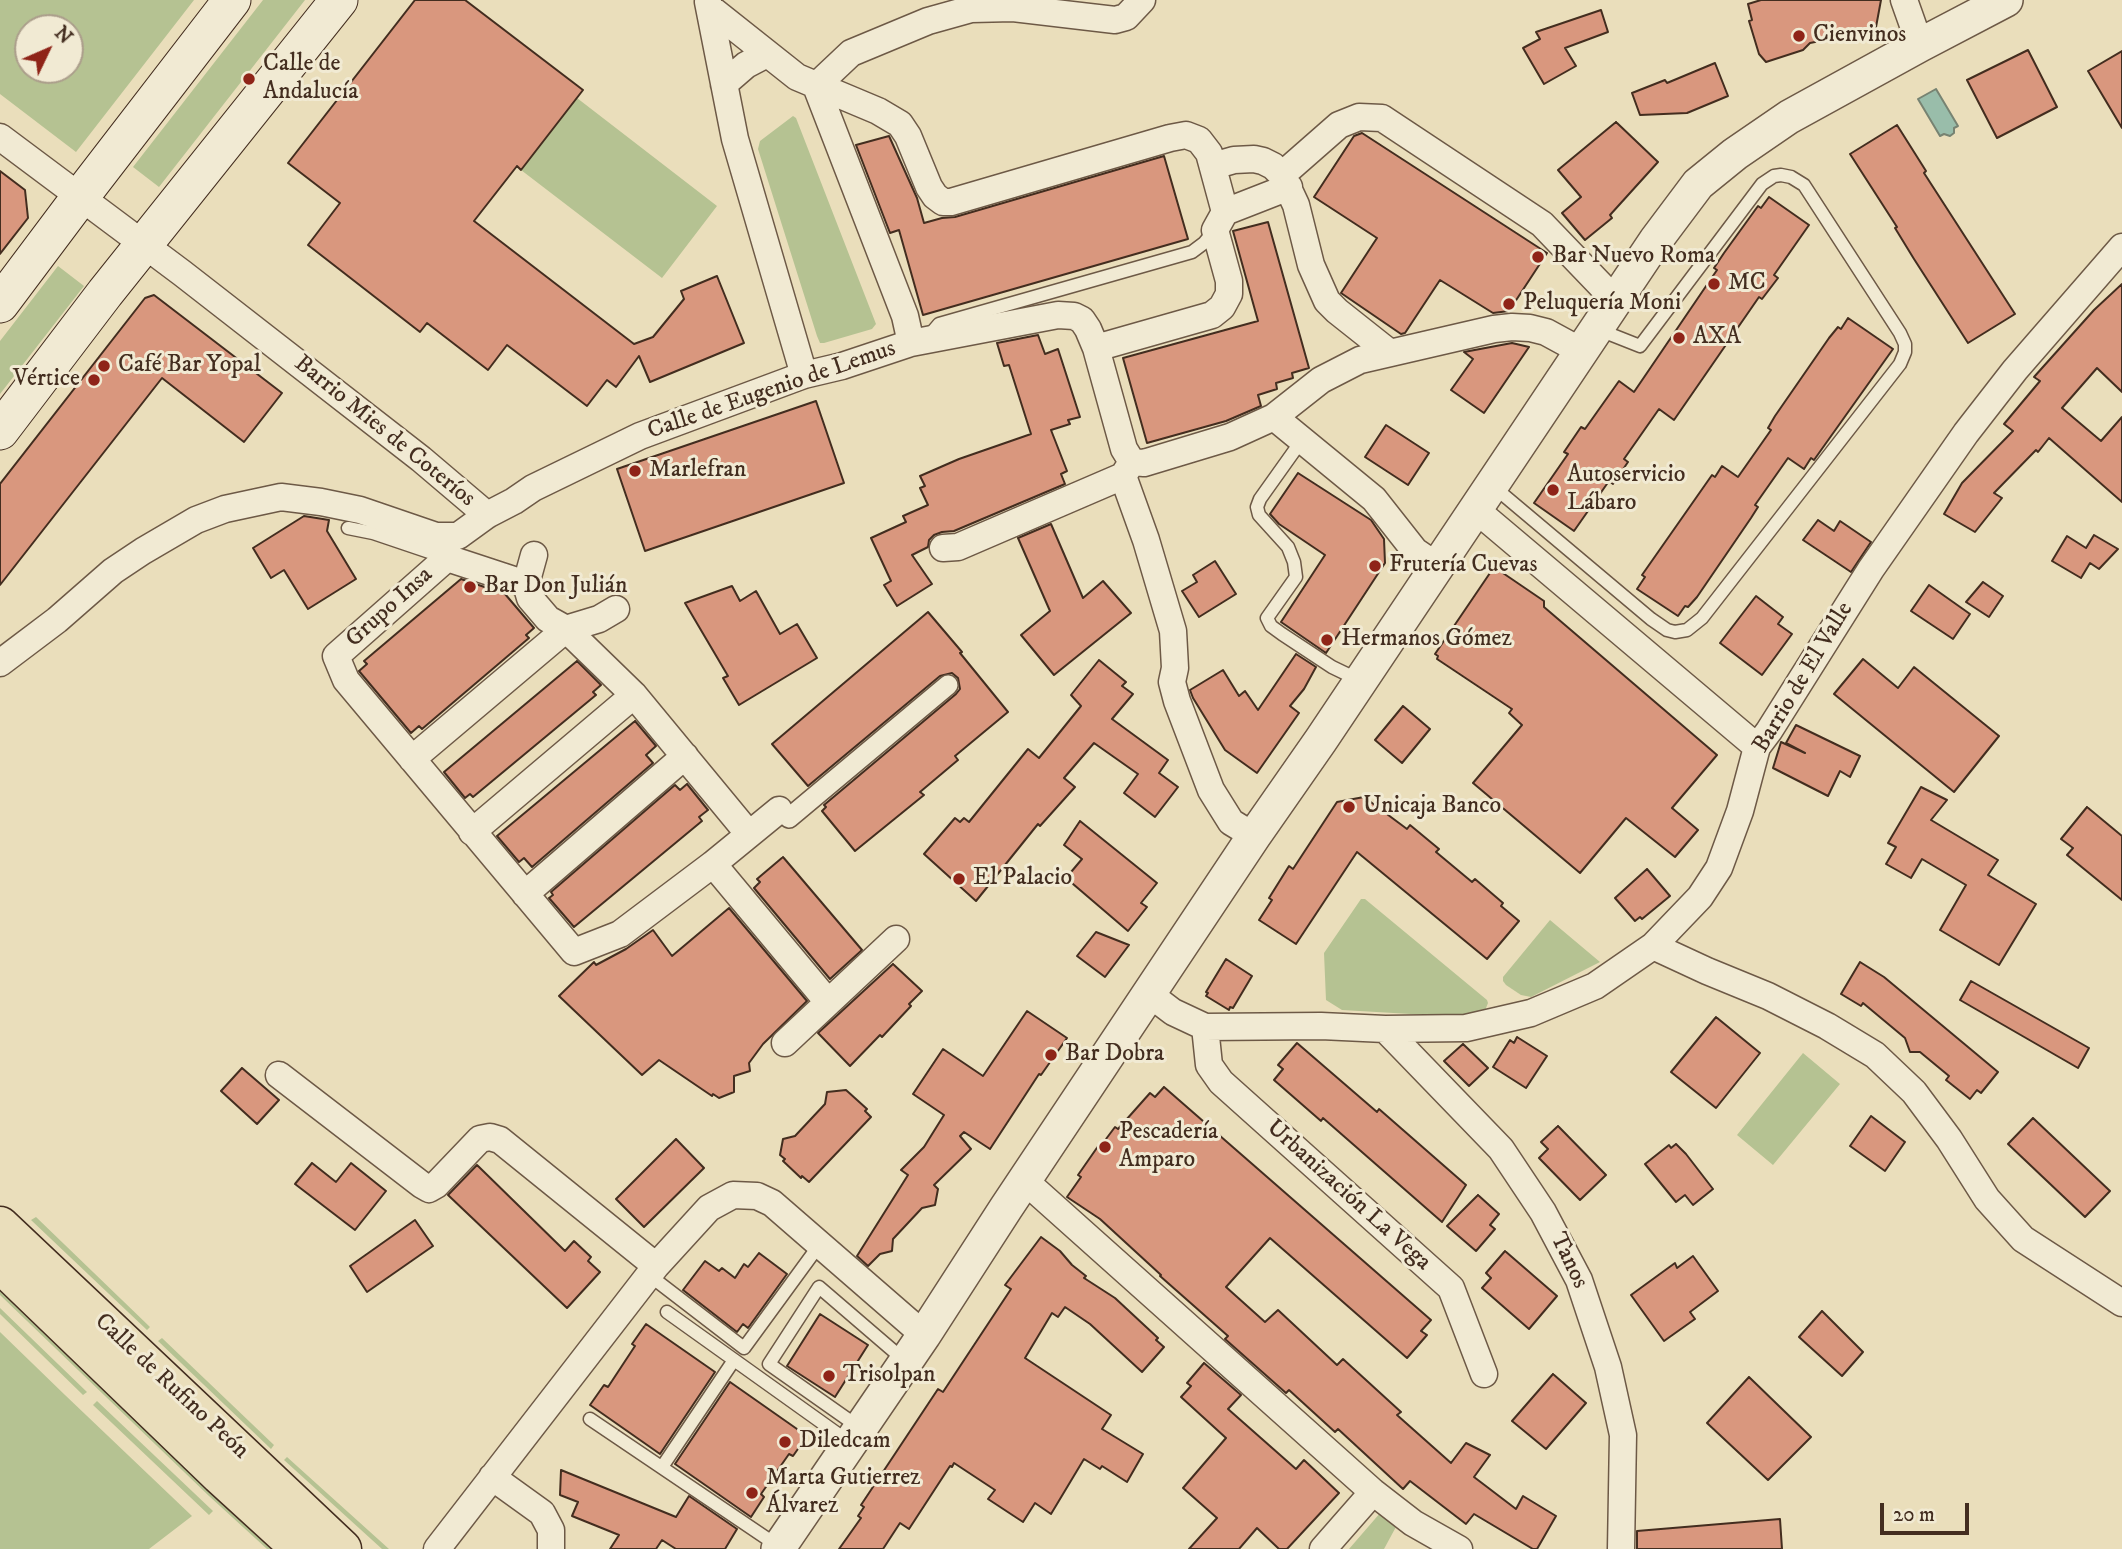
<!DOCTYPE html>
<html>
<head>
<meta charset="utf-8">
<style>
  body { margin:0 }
  #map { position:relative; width:2122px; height:1549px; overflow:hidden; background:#eadebb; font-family:"IM FELL DW Pica",serif }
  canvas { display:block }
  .north { position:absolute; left:14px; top:14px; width:70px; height:70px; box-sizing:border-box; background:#f1ead3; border:2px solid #ab9e8b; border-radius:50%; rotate:46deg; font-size:19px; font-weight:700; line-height:28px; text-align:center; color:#432d1f }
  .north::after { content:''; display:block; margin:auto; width:24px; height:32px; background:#8f2418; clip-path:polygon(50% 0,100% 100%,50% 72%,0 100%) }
  .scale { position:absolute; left:1880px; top:1503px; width:89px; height:32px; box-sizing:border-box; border:4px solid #432d1f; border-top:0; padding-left:9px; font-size:21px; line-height:24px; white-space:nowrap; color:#432d1f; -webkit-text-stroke:5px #f1ead3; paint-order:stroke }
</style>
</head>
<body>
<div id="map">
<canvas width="2122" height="1549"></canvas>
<div class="north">N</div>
<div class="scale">20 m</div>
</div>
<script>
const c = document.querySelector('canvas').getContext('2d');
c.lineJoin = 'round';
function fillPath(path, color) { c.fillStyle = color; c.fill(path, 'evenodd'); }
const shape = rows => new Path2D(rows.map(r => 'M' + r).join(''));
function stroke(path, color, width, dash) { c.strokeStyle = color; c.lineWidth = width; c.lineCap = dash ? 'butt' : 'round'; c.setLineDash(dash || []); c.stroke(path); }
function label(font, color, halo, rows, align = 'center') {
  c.font = font + ' "IM FELL DW Pica",serif'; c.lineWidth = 6; c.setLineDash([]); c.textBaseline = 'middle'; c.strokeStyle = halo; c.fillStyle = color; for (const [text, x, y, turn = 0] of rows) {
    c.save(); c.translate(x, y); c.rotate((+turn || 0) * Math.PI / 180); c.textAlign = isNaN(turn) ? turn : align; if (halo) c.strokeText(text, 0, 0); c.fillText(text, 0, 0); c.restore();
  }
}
const green = shape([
  [0,0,194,0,76,152,0,94],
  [28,28,70,28,70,70,28,70],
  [263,0,305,0,159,187,133,167],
  [577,98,717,206,662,278,521,170],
  [793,116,796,118,876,324,872,329,824,343,820,343,817,336,758,149,760,141],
  [58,266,84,286,0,394,0,341],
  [1361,899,1365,899,1487,1000,1488,1003,1484,1013,1477,1015,1428,1015,1342,1010,1326,1000,1324,953],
  [1550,920,1600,962,1531,997,1521,995,1506,985,1503,981,1503,977],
  [1803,1053,1840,1084,1773,1165,1737,1135],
  [36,1217,150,1327,147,1330,31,1220],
  [0,1288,275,1549,267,1549,209,1496,0,1295],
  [0,1308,87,1392,83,1395,0,1314],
  [0,1332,65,1395,192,1516,149,1549,0,1549],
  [162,1338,274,1445,271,1449,158,1341],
  [97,1401,213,1511,209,1515,93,1405],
  [287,1457,389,1549,382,1549,284,1460],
  [1381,1512,1397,1525,1384,1549,1349,1549]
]);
const water = shape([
  [1936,89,1958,126,1954,128,1954,133,1950,136,1944,134,1940,136,1918,99,1936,89]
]);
const building = shape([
  [415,0,465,0,583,90,521,170,517,166,474,221,634,344,653,337,684,299,681,291,717,276,744,343,650,382,639,356,616,387,607,380,587,406,507,345,488,370,427,323,420,332,308,245,340,203,288,163,415,0],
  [1761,0,1881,0,1876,27,1843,38,1834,36,1815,42,1810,43,1803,50,1766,62,1759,54,1749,21,1752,20,1748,4,1761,0],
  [1601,10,1608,32,1565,48,1576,66,1544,84,1523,48,1540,39,1536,32,1601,10],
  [2028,50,2057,107,1997,138,1967,80,2028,50],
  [2122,51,2122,128,2088,71,2122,51],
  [1715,63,1728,96,1687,113,1640,115,1632,93,1665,80,1667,83,1715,63],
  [1616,122,1658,162,1610,215,1612,218,1585,240,1562,213,1581,197,1558,170,1616,122],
  [1897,125,1926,171,1924,173,2015,314,1968,343,1914,259,1895,228,1897,227,1850,154,1897,125],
  [1362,133,1547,253,1509,311,1493,313,1440,280,1405,333,1401,334,1341,293,1377,238,1314,197,1354,136,1362,133],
  [889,136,917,198,924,223,942,218,955,217,1164,156,1188,239,923,315,899,230,890,233,856,145,889,136],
  [0,171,25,190,28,218,0,254,0,171],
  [1769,197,1809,225,1774,275,1778,278,1762,299,1759,297,1674,420,1659,409,1624,459,1628,462,1613,484,1609,481,1574,531,1534,503,1568,454,1564,452,1581,427,1585,429,1619,381,1634,392,1717,270,1714,268,1724,253,1758,206,1761,208,1769,197],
  [1268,222,1309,368,1292,373,1293,378,1276,383,1277,389,1258,395,1261,406,1226,421,1147,443,1123,358,1258,321,1233,231,1268,222],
  [2122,284,2122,392,2097,368,2062,408,2101,441,2122,417,2122,502,2049,438,2038,452,2036,450,1994,493,2002,498,1975,532,1944,514,1962,483,2013,431,2004,424,2040,381,2034,377,2094,310,2122,284],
  [154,295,282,393,244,442,162,378,0,585,0,484,145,298,154,295],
  [1848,318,1893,349,1814,460,1811,458,1804,469,1788,458,1755,505,1758,507,1751,518,1697,597,1688,607,1685,606,1678,616,1637,589,1645,577,1642,575,1712,475,1715,477,1722,466,1738,477,1771,430,1768,428,1775,416,1829,338,1838,327,1841,329,1848,318],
  [1038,335,1045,354,1058,349,1080,417,1068,420,1070,424,1051,430,1067,471,1061,474,1065,484,954,531,942,532,934,535,929,540,928,547,912,555,932,584,897,606,884,585,891,581,871,538,906,522,903,516,928,505,920,488,925,486,920,476,959,459,1031,434,1009,365,1004,366,997,343,1038,335],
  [1512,343,1529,347,1484,413,1451,390,1473,359,1464,352,1512,343],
  [816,401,844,483,645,551,617,469,816,401],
  [1386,425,1429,453,1408,485,1365,457,1386,425],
  [1298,473,1371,520,1384,539,1385,563,1326,653,1281,622,1325,555,1279,524,1270,514,1298,473],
  [304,516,329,520,327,531,356,579,308,609,284,570,271,578,253,548,304,516],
  [1818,520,1834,531,1840,521,1871,542,1851,572,1803,540,1818,520],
  [1051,524,1083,598,1103,581,1131,613,1054,675,1021,635,1050,611,1018,538,1051,524],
  [2094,535,2118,549,2099,569,2090,563,2081,578,2052,561,2067,536,2086,548,2094,535],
  [1215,561,1236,594,1199,617,1182,591,1197,582,1193,575,1215,561],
  [1497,569,1544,601,1544,607,1717,755,1672,808,1698,830,1675,857,1626,818,1580,873,1473,783,1522,725,1509,713,1512,709,1437,659,1438,656,1435,654,1492,570,1495,572,1497,569],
  [461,579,505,594,534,628,526,635,529,638,422,729,419,726,411,733,359,671,367,664,364,661,461,579],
  [1983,582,2003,596,1989,617,1966,602,1983,582],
  [1929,585,1970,614,1953,639,1911,611,1929,585],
  [732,586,740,601,756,591,780,634,797,624,817,658,739,705,723,678,728,676,685,603,732,586],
  [1756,596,1783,617,1778,624,1792,634,1762,675,1720,643,1756,596],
  [928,612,962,652,960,653,1008,712,955,756,958,760,920,792,924,795,855,851,822,811,826,807,824,805,956,694,960,689,958,678,952,673,940,676,808,786,772,744,928,612],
  [1296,654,1316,667,1304,689,1290,706,1299,713,1257,773,1225,750,1193,698,1190,690,1223,670,1239,696,1245,691,1258,710,1296,654],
  [1863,659,1898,688,1914,667,1999,736,1954,792,1834,694,1863,659],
  [1099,660,1126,682,1122,686,1133,694,1112,719,1168,760,1159,773,1178,787,1155,817,1124,793,1138,774,1094,743,1064,778,1075,787,1040,826,1038,824,976,901,924,854,955,818,960,822,964,818,969,822,1028,749,1039,758,1081,706,1071,695,1099,660],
  [577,661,601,685,593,692,596,695,473,797,470,794,465,798,444,772,577,661],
  [1403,706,1430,729,1402,763,1375,740,1403,706],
  [635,721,656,746,646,755,653,763,532,867,524,858,519,862,497,836,635,721],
  [1796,725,1860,756,1850,777,1840,771,1828,796,1773,768,1781,742,1805,753,1786,743,1796,725],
  [687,784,708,810,699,817,702,821,574,927,549,898,553,895,551,892,675,785,680,790,687,784],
  [1921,787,1947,800,1931,820,1998,860,1988,875,2036,904,1999,965,1940,930,1966,885,1922,859,1911,878,1886,864,1896,847,1888,843,1921,787],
  [1364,797,1407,829,1410,825,1439,849,1436,852,1472,882,1475,879,1503,903,1501,906,1519,921,1487,959,1357,852,1296,944,1259,920,1272,900,1269,898,1289,866,1293,869,1337,802,1364,797],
  [2087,807,2122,836,2122,900,2067,855,2073,848,2061,839,2087,807],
  [1080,821,1157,883,1141,903,1147,907,1128,931,1066,878,1082,859,1064,845,1080,821],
  [783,857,862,950,830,979,754,888,760,882,757,879,783,857],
  [1647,869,1670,896,1642,919,1640,917,1635,921,1615,898,1647,869],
  [729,908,807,1001,763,1044,749,1063,750,1071,734,1076,734,1092,719,1098,713,1094,712,1096,659,1060,642,1075,559,996,594,962,596,965,626,949,653,930,672,956,729,908],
  [1096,932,1129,945,1105,977,1077,956,1096,932],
  [1226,959,1252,976,1233,1008,1230,1007,1229,1010,1206,996,1208,993,1206,992,1226,959],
  [1860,962,1884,977,1998,1072,1981,1093,1977,1090,1970,1099,1946,1080,1949,1076,1920,1052,1910,1052,1905,1038,1863,1003,1861,1006,1841,994,1860,962],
  [893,964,922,991,909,1004,911,1006,882,1037,880,1035,850,1066,818,1033,893,964],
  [1971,981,2089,1048,2078,1068,1960,1000,1971,981],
  [1027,1011,1067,1038,1041,1075,1039,1074,990,1149,964,1132,960,1136,971,1149,934,1185,938,1189,935,1205,922,1208,893,1239,892,1251,880,1254,868,1266,857,1256,908,1175,901,1170,924,1147,944,1115,913,1094,943,1049,983,1076,1027,1011],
  [1716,1017,1760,1053,1716,1108,1671,1072,1716,1017],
  [1517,1037,1547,1056,1526,1088,1493,1067,1510,1040,1514,1043,1517,1037],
  [1297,1043,1377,1112,1379,1109,1466,1185,1442,1222,1323,1118,1321,1121,1274,1080,1283,1069,1278,1065,1297,1043],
  [1463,1044,1488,1068,1469,1086,1444,1061,1463,1044],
  [242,1068,279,1100,257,1124,221,1091,242,1068],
  [1164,1087,1431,1320,1421,1331,1427,1335,1407,1358,1270,1238,1226,1287,1265,1322,1278,1310,1337,1365,1343,1359,1401,1412,1397,1415,1451,1463,1466,1443,1490,1455,1474,1477,1516,1509,1523,1496,1556,1516,1537,1549,1533,1549,1474,1514,1466,1524,1410,1481,1403,1489,1338,1429,1335,1432,1289,1390,1286,1393,1225,1339,1228,1336,1160,1276,1161,1275,1100,1219,1067,1197,1081,1177,1078,1175,1101,1142,1103,1143,1115,1127,1118,1129,1150,1093,1155,1097,1164,1087],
  [846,1090,867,1109,865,1111,871,1117,809,1182,802,1176,801,1178,783,1161,785,1159,780,1155,783,1139,795,1136,825,1104,827,1092,846,1090],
  [1871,1116,1905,1142,1885,1171,1850,1146,1871,1116],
  [2033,1118,2110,1191,2085,1217,2008,1144,2033,1118],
  [1558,1126,1606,1175,1580,1200,1539,1158,1548,1149,1541,1142,1558,1126],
  [676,1139,704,1168,644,1227,616,1199,676,1139],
  [1676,1144,1686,1154,1713,1189,1693,1205,1685,1195,1676,1202,1645,1164,1669,1145,1671,1148,1676,1144],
  [312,1163,336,1182,351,1163,386,1191,355,1230,295,1184,312,1163],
  [477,1165,565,1251,574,1241,591,1257,588,1261,600,1272,567,1308,448,1195,477,1165],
  [1478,1195,1499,1214,1490,1225,1495,1229,1476,1251,1447,1226,1478,1195],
  [415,1220,433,1246,367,1292,350,1266,415,1220],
  [1041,1237,1060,1251,1072,1265,1086,1276,1084,1278,1115,1298,1158,1338,1156,1340,1164,1347,1142,1372,1090,1324,1065,1307,1058,1317,1052,1313,1025,1358,1111,1415,1102,1429,1143,1454,1127,1482,1102,1466,1100,1469,1084,1459,1051,1514,1035,1503,1023,1522,988,1499,995,1490,954,1463,952,1467,950,1466,909,1529,900,1523,883,1549,839,1549,861,1518,858,1516,864,1507,861,1505,938,1389,943,1392,1011,1289,1005,1285,1041,1237],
  [1505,1251,1557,1296,1529,1329,1482,1288,1491,1278,1486,1273,1505,1251],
  [759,1253,787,1274,748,1328,743,1324,737,1332,683,1290,705,1261,719,1271,722,1268,735,1278,744,1264,748,1267,759,1253],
  [1693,1256,1718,1291,1690,1312,1695,1319,1664,1341,1631,1295,1675,1263,1677,1268,1693,1256],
  [1822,1311,1863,1352,1842,1376,1799,1337,1822,1311],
  [820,1314,868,1345,835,1397,787,1366,820,1314],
  [646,1324,715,1372,660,1454,590,1405,604,1385,608,1387,635,1346,632,1344,646,1324],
  [1204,1363,1241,1395,1228,1409,1296,1469,1304,1460,1339,1493,1287,1549,1279,1549,1257,1528,1239,1549,1189,1549,1217,1518,1183,1488,1226,1438,1181,1397,1191,1386,1187,1383,1204,1363],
  [1553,1374,1586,1403,1546,1449,1512,1421,1553,1374],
  [1749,1377,1811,1437,1768,1480,1707,1423,1749,1377],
  [730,1382,807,1436,793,1456,789,1454,761,1494,764,1497,751,1517,675,1464,730,1382],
  [561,1470,676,1517,689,1496,737,1529,725,1549,676,1549,662,1540,656,1549,610,1549,619,1535,572,1516,578,1502,560,1495,561,1470],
  [1780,1519,1782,1549,1637,1549,1637,1531,1780,1519]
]);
const service = shape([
  [928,337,939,324,1192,252,1204,243,1214,231],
  [1302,440,1260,499,1257,507,1259,515,1288,547,1294,562,1296,577,1267,618,1271,626,1282,634,1332,667,1359,680],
  [1494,487,1651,619,1667,630,1675,632,1687,630,1702,618,1900,364,1905,352,1905,344,1900,333,1804,185,1791,177,1781,175,1774,176,1762,184,1640,346,1597,329],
  [348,528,373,533,447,558],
  [649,1275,744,1348,820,1244],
  [667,1312,849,1442],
  [590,1419,778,1546],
  [860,1428,769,1364,819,1287,904,1360],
  [662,1467,734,1360]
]);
const pedestrian = shape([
  [789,818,948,685]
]);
const minor = shape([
  [1904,0,1920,45],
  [708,2,735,139,804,375],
  [710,8,797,77,878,111,900,124,908,136,929,187,935,196,943,202,951,202,1170,138,1186,135,1199,140,1209,153,1225,212],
  [724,84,746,65,767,54],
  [816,86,851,53,928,21,971,9,1013,8,1115,20,1126,17,1142,0],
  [816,86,905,316,911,343],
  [0,137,182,273,421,459,487,515],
  [1213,166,1234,160,1254,159,1263,161,1273,166,1282,175,1296,205,1311,265,1327,301,1337,311,1390,353],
  [1282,175,1339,125,1359,117,1382,118,1542,224,1615,300],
  [1225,212,1289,187],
  [1096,348,1212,315,1222,307,1229,294,1229,281,1215,230,1225,212],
  [1274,417,1374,499,1415,551,1437,566],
  [1132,462,1123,476,1146,540,1173,631,1175,668,1172,682,1177,701,1211,790,1231,822,1254,836],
  [1475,509,1757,747],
  [943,548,958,547,1123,476],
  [526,584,534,555],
  [0,663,57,620,113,571,143,551,196,520,225,509,281,497,321,502,360,510,436,536,458,536,487,515,514,501,533,488,640,436,804,375,842,366,911,343,1058,315,1074,316,1082,320,1088,329,1096,348,1124,449,1132,462,1144,463,1230,437,1274,417,1321,380,1360,360,1494,329,1512,327,1530,328,1546,332,1581,351],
  [412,759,566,629,599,619,616,609],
  [472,832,634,695],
  [748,833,634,695,566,629,548,619,530,598,526,584,447,558,336,656,346,680,574,952,620,934,713,864,779,810],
  [713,864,828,1002],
  [525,894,685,756],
  [1653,946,1707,971,1768,996,1827,1026,1875,1055,1914,1092,1949,1139,1987,1199,2023,1239,2122,1303],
  [1148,993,1173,1012,1205,1027,1321,1026,1385,1029,1466,1028,1531,1013,1595,986,1653,946,1700,897,1719,868,1740,811,1757,747,1769,731,1871,569,1966,433,2015,370,2122,247],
  [1205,1027,1209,1065,1221,1082,1451,1288,1484,1374],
  [1385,1029,1501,1149,1543,1212,1579,1280,1608,1367,1623,1435,1621,1549],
  [785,1043,896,939],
  [279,1075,422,1185,429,1189,436,1185,480,1139,490,1137,500,1140,656,1266],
  [1025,1181,1373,1492,1413,1523,1459,1549],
  [492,1477,542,1513,551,1530,551,1549],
  [437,1549,656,1266,709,1208,733,1195,757,1196,772,1203,924,1335],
  [1323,1549,1373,1492]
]);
const tertiary = shape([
  [778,1549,924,1335,1006,1208,1254,836,1321,740,1656,240,1698,184,1735,154,1789,117,1920,45,2006,0]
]);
const secondary = shape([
  [0,304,81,196,232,0],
  [0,431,105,293,339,0]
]);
const primary = shape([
  [0,1226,342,1549],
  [0,1263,220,1475,301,1549]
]);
const markers = [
  [1799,36,7,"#8f2418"],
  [249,79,7,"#8f2418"],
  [1538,257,7,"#8f2418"],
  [1714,284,7,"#8f2418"],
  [1509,304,7,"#8f2418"],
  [1679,338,7,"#8f2418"],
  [104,366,7,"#8f2418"],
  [94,380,7,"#8f2418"],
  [635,471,7,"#8f2418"],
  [1553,490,7,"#8f2418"],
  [1375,566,7,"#8f2418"],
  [470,587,7,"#8f2418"],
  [1327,640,7,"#8f2418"],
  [1349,807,7,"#8f2418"],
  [959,879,7,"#8f2418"],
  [1051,1055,7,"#8f2418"],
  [1105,1147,7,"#8f2418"],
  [829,1376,7,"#8f2418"],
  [785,1442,7,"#8f2418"],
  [752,1493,7,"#8f2418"]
];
const poiNames = [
  ["Cienvinos",1813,36],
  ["Calle de",263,65],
  ["Andalucía",263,93],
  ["Bar Nuevo Roma",1552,257],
  ["MC",1728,284],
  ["Peluquería Moni",1523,304],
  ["AXA",1693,338],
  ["Café Bar Yopal",118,366],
  ["Vértice",80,380,"right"],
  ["Marlefran",649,471],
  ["Autoservicio",1567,476],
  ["Lábaro",1567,504],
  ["Frutería Cuevas",1389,566],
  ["Bar Don Julián",484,587],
  ["Hermanos Gómez",1341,640],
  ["Unicaja Banco",1363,807],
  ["El Palacio",973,879],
  ["Bar Dobra",1065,1055],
  ["Pescadería",1119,1133],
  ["Amparo",1119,1161],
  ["Trisolpan",843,1376],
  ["Diledcam",799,1442],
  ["Marta Gutierrez",766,1479],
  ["Álvarez",766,1507]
];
const streetNames = [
  ["Calle de Eugenio de Lemus",772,391,-19],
  ["Barrio Mies de Coteríos",384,432,39],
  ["Grupo Insa",390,608,-42],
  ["Barrio de El Valle",1804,678,-59],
  ["Urbanización La Vega",1348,1196,42],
  ["Tanos",1568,1261,64],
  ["Calle de Rufino Peón",171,1387,43]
];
fillPath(green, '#b5c292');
fillPath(water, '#99bdaa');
stroke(water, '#778372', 2);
fillPath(building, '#d9977e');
stroke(building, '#432d1f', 2);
stroke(service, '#6d5946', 15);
stroke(pedestrian, '#6d5946', 22);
stroke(minor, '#6d5946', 29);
stroke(tertiary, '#6d5946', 36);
stroke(secondary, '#432d1f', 39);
stroke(primary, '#432d1f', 41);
stroke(service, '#f1ead3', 12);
stroke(pedestrian, '#f1ead3', 19);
stroke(minor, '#f1ead3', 26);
stroke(tertiary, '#f1ead3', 33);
stroke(secondary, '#f1ead3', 37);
stroke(primary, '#eadebb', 38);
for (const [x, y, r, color] of markers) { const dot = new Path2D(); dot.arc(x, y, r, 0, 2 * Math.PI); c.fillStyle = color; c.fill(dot); stroke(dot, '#f1ead3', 2.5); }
label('24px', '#432d1f', '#f1ead3', poiNames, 'left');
label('24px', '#432d1f', '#f1ead3', streetNames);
</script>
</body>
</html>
